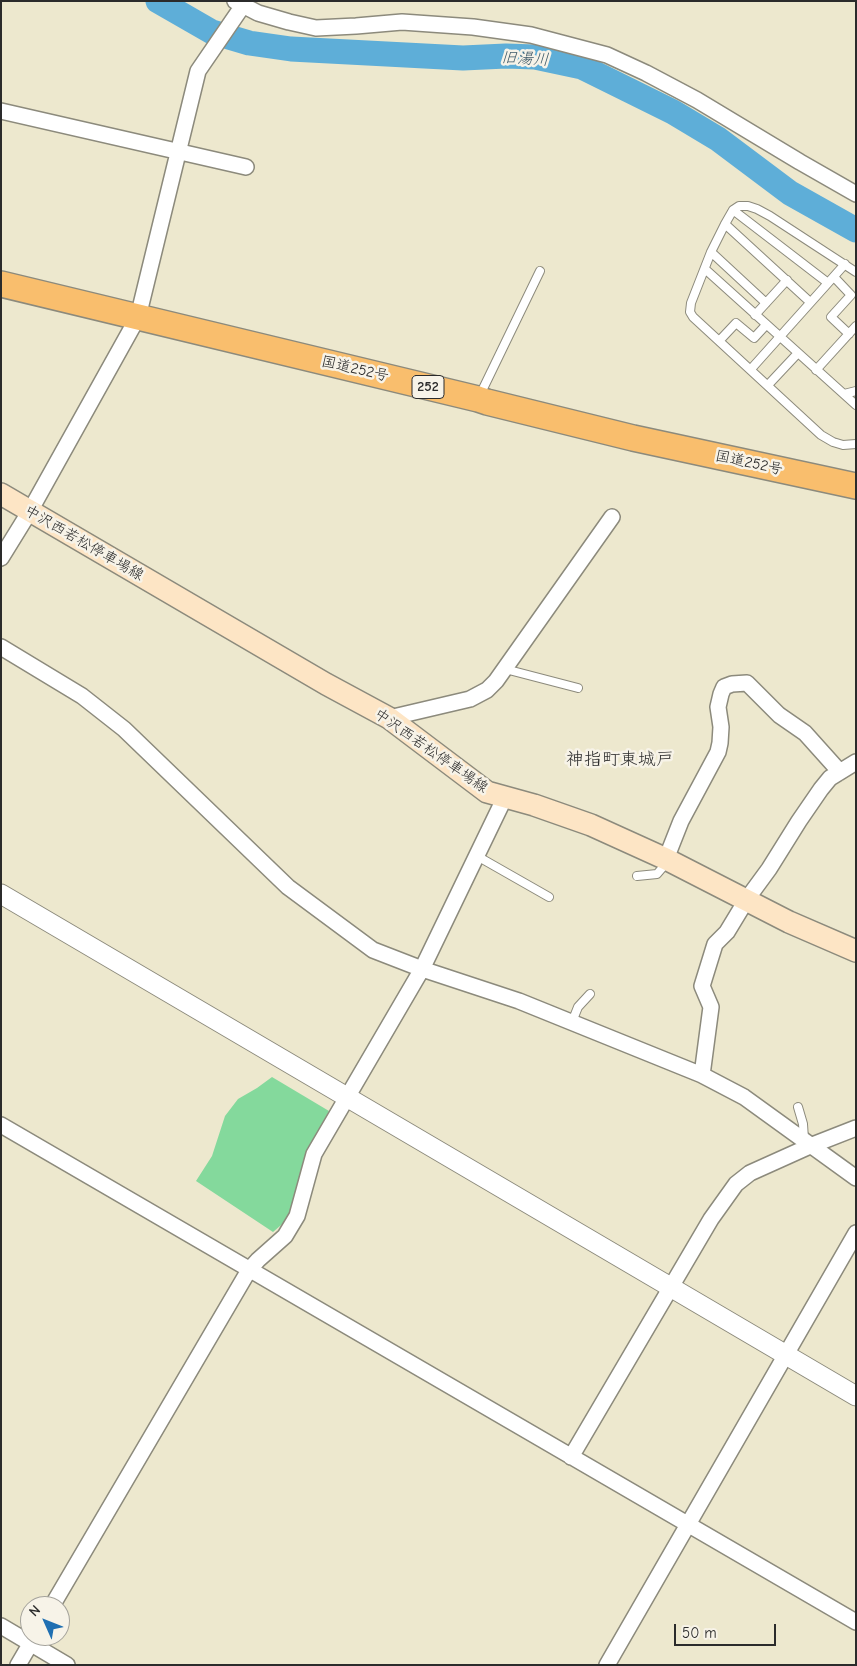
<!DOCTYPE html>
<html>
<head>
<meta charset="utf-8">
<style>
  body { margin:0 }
  #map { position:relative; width:857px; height:1666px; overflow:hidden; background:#ede8ce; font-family:"Comic Neue",sans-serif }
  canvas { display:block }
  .frame { position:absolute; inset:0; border:2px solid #2b2b2b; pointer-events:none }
  .north { position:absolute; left:20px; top:1596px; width:50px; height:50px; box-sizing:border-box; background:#f7f3e8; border:1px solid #a5a39c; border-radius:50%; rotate:314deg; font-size:14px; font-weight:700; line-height:20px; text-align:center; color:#2b2b2b }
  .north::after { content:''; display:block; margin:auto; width:18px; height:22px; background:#1f6fb2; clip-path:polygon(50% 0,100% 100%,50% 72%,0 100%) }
  .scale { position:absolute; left:674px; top:1624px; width:102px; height:22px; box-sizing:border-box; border:2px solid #2b2b2b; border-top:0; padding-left:6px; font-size:15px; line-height:18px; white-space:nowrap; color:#2b2b2b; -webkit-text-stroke:4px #f7f3e8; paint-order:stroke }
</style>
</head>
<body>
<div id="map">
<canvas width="857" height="1666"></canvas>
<div class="frame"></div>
<div class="north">N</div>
<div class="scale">50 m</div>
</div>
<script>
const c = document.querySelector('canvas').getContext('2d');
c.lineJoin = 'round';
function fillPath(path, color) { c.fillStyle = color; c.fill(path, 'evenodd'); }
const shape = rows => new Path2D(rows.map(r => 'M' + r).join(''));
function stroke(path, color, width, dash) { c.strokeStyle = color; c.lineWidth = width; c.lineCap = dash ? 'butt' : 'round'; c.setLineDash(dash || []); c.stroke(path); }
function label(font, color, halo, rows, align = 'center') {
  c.font = font + ' "Comic Neue","Klee One",sans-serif'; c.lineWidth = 5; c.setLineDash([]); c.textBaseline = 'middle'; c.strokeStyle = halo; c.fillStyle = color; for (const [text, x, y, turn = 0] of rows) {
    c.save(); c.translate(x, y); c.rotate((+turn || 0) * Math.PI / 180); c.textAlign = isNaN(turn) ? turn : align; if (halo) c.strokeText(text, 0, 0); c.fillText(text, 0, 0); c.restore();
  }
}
const green = shape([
  [272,1077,329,1111,307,1156,287,1220,273,1232,196,1181,212,1156,225,1116,238,1099,257,1088]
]);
const river = shape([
  [158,1,212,32,249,43,291,49,463,58,506,56,535,57,582,67,673,112,718,139,790,193,856,230]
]);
const service = shape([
  [733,210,828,283],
  [725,224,810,302],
  [711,252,766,303],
  [705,269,856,405],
  [856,272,770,216,757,209,748,206,739,206,733,210,725,224,711,252,691,303,690,312,693,317,821,435,833,442,843,445,856,444],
  [834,277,851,295,831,317,849,334],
  [755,315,787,280],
  [720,340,736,323,754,338,766,325],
  [751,369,845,264],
  [816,370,856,326],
  [768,385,798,353],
  [844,394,856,391],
  [479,397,540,271],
  [505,669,578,688],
  [477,856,549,897],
  [637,876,657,874,663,867,665,861],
  [572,1022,578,1007,590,994],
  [798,1107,803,1124,804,1139]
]);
const minor = shape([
  [235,1,258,13,289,22,316,28,356,26,402,22,473,27,531,35,607,55,646,73,697,100,800,162,856,194],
  [1,111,246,167],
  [1,558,30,511,138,317,198,71,246,1],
  [1,647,82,696,124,729,288,887,373,950,422,969,519,1001,702,1075,744,1097,856,1178],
  [389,718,470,699,487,690,496,681,612,517],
  [666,859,681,821,718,752,720,743,721,727,718,707,721,694,724,687,732,684,747,683,779,715,805,733,840,772],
  [702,1075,711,1007,702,986,715,944,727,932,747,899,769,869,799,821,821,789,830,778,856,762],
  [1,1125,856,1622],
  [571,1457,711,1219,736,1184,750,1173,810,1146,856,1128],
  [52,1606,249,1270,258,1260,285,1236,297,1216,314,1154,422,969,505,797],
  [1,1626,67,1665],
  [18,1665,35,1636],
  [607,1665,856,1233]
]);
const tertiary = shape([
  [1,894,856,1396]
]);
const secondary = shape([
  [1,494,326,684,389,718,487,792,534,805,591,825,666,859,789,922,856,951]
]);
const trunk = shape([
  [1,284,478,399,487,402,633,438,856,486]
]);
const shields = [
  [428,387,32]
];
const shieldNames = [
  ["252",428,387]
];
const streetNames = [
  ["国道252号",355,369,13],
  ["国道252号",749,463,12],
  ["中沢西若松停車場線",84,543,30],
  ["中沢西若松停車場線",431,751,35]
];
const waterNames = [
  ["旧湯川",525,59,3]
];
const quarterNames = [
  ["神指町東城戸",620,760]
];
fillPath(green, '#84d99c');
stroke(river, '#5eaed8', 25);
stroke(service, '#8c8a7c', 10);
stroke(minor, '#8c8a7c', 18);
stroke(tertiary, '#8c8a7c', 21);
stroke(secondary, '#8c8a7c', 24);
stroke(trunk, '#8c8a7c', 28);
stroke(service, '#fff', 8);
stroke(minor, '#fff', 15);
stroke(tertiary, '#fff', 19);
stroke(secondary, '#fde5c5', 21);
stroke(trunk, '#f9be6d', 25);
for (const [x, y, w] of shields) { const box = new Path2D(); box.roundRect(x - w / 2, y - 11.5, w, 23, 4); c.fillStyle = '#f7f3e8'; c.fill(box); stroke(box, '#2b2b2b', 1); }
label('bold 14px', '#2b2b2b', null, shieldNames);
label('15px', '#2b2b2b', '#f7f3e8', streetNames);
label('italic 16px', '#3d5968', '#f7f3e8', waterNames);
label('18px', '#2b2b2b', '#f7f3e8', quarterNames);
</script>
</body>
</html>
